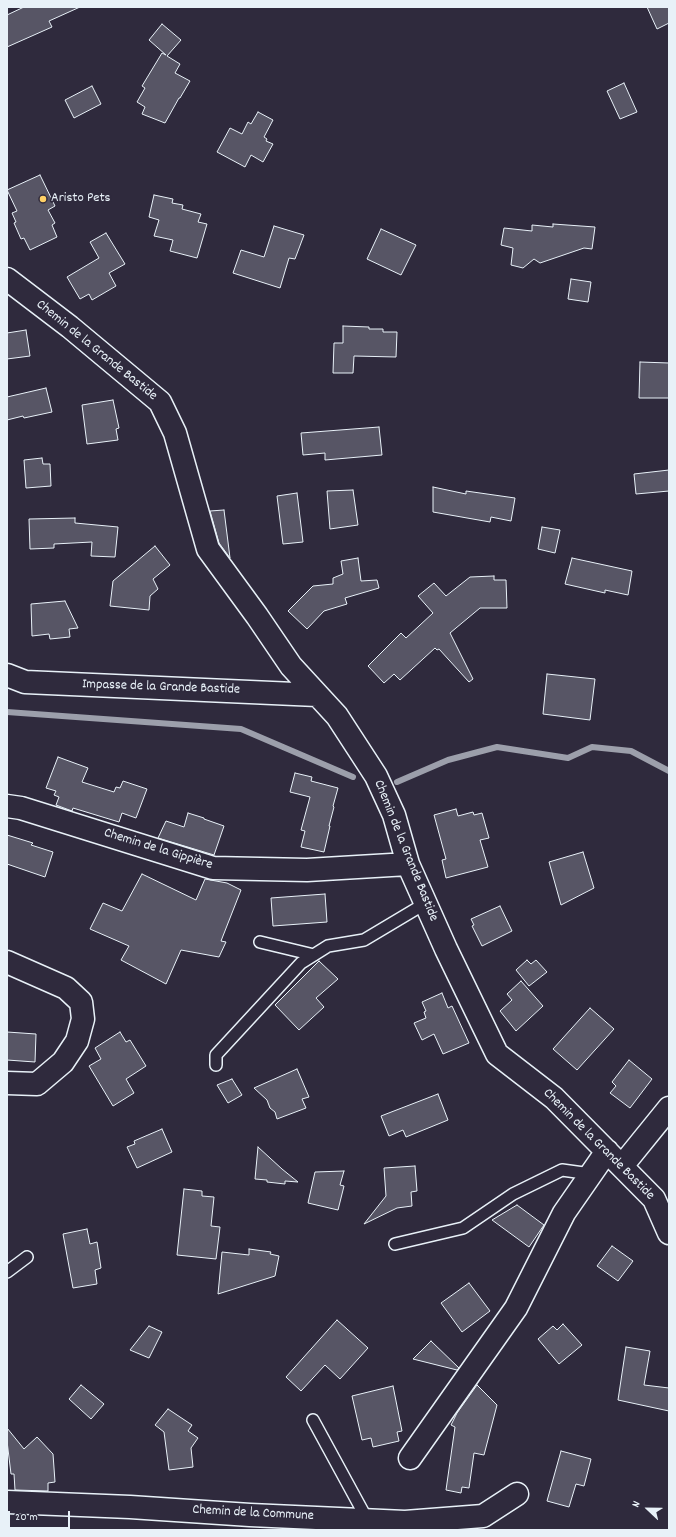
<!DOCTYPE html>
<html>
<head>
<meta charset="utf-8">
<style>
  body { margin:0 }
  #map { position:relative; width:676px; height:1537px; overflow:hidden; background:#2f2a3d; font-family:Dekko,sans-serif }
  canvas { display:block }
  .frame { position:absolute; inset:0; border:8px solid #e8f1f8; pointer-events:none }
  .north { position:absolute; left:628px; top:1489px; width:40px; height:40px; -webkit-text-stroke:3px #2f2a3d; paint-order:stroke; rotate:292deg; font-size:11px; font-weight:700; line-height:16px; text-align:center; color:#e8f1f8 }
  .north::after { content:''; display:block; margin:auto; width:14px; height:18px; background:#e8f1f8; clip-path:polygon(50% 0,100% 100%,50% 72%,0 100%) }
  .scale { position:absolute; left:8px; top:1511px; width:62px; height:18px; box-sizing:border-box; border:2px solid #e8f1f8; border-top:0; padding-left:5px; font-size:12px; line-height:14px; white-space:nowrap; color:#e8f1f8; -webkit-text-stroke:3px #2f2a3d; paint-order:stroke }
</style>
</head>
<body>
<div id="map">
<canvas width="676" height="1537"></canvas>
<div class="frame"></div>
<div class="north">N</div>
<div class="scale">20 m</div>
</div>
<script>
const c = document.querySelector('canvas').getContext('2d');
c.lineJoin = 'round';
const shape = rows => new Path2D(rows.map(r => 'M' + r).join(''));
function stroke(path, color, width, dash) { c.strokeStyle = color; c.lineWidth = width; c.lineCap = dash ? 'butt' : 'round'; c.setLineDash(dash || []); c.stroke(path); }
function fillPath(path, color) { c.fillStyle = color; c.fill(path, 'evenodd'); }
function label(font, color, halo, rows, align = 'center') {
  c.font = font + ' Dekko,sans-serif'; c.lineWidth = 3.5; c.setLineDash([]); c.textBaseline = 'middle'; c.strokeStyle = halo; c.fillStyle = color; for (const [text, x, y, turn = 0] of rows) {
    c.save(); c.translate(x, y); c.rotate((+turn || 0) * Math.PI / 180); c.textAlign = isNaN(turn) ? turn : align; if (halo) c.strokeText(text, 0, 0); c.fillText(text, 0, 0); c.restore();
  }
}
const stream = shape([
  [7,712,241,729,353,777],
  [397,782,448,760,497,747,568,758,592,747,631,751,669,771]
]);
const building = shape([
  [24,7,80,7,49,21,52,27,7,47,7,15,24,7],
  [647,7,669,7,669,23,657,29,647,7],
  [162,24,181,40,167,56,180,64,175,73,190,81,180,98,179,98,165,123,142,114,145,107,137,102,145,88,142,86,162,53,166,55,149,40,162,24],
  [624,83,637,112,620,119,607,91,624,83],
  [92,86,101,104,74,118,65,100,92,86],
  [258,112,273,120,264,137,267,139,266,141,273,144,263,162,251,155,245,167,217,152,230,128,242,134,248,122,251,124,258,112],
  [40,175,55,206,48,210,55,223,52,225,57,237,30,250,24,238,21,239,14,223,16,222,12,213,17,211,7,190,40,175],
  [154,195,173,199,172,203,183,205,182,209,201,214,198,222,207,224,197,258,170,251,173,240,154,236,159,220,149,217,154,195],
  [553,224,595,227,592,249,584,248,540,263,534,259,523,268,511,265,513,248,501,245,504,228,532,231,532,225,553,227,553,224],
  [274,226,304,235,295,259,289,258,280,288,233,273,241,250,264,257,274,226],
  [381,229,416,245,401,275,367,259,381,229],
  [106,233,125,264,109,273,116,286,92,300,89,294,80,299,67,277,99,258,90,242,106,233],
  [571,279,591,282,588,302,568,299,571,279],
  [343,326,369,327,369,329,383,329,383,332,397,332,396,357,354,356,353,373,333,373,334,343,343,343,343,326],
  [26,330,30,356,7,359,7,333,26,330],
  [640,362,669,363,669,398,639,398,640,362],
  [46,388,52,412,24,418,23,416,7,420,7,397,46,388],
  [113,400,119,428,116,429,118,440,87,444,82,405,113,400],
  [379,427,382,455,325,460,325,453,303,455,301,433,379,427],
  [42,458,43,464,50,464,51,486,26,488,24,460,42,458],
  [669,470,669,491,636,494,634,474,669,470],
  [433,487,466,494,466,491,515,498,511,521,491,517,490,522,433,512,433,487],
  [353,490,358,525,330,529,327,491,353,490],
  [297,493,303,542,283,544,277,496,297,493],
  [224,510,230,558,219,543,210,511,224,510],
  [75,518,75,523,118,527,115,557,91,556,92,542,54,544,54,548,30,549,29,519,75,518],
  [542,527,560,530,555,553,538,549,542,527],
  [155,546,170,565,153,579,158,589,150,596,149,610,110,606,113,581,155,546],
  [358,558,361,581,377,580,379,588,345,598,347,604,324,611,307,629,288,611,313,586,333,584,333,578,343,574,341,561,358,558],
  [572,558,632,571,628,595,605,590,605,593,565,584,572,558],
  [494,576,494,580,506,580,507,608,480,608,450,633,473,679,469,682,439,649,437,650,435,648,400,680,394,674,384,683,368,666,401,633,406,638,433,613,418,596,434,583,446,596,470,577,494,576],
  [65,601,78,628,69,629,70,637,50,639,49,634,32,636,31,604,65,601],
  [547,674,595,679,590,720,543,714,547,674],
  [58,757,88,768,82,782,114,792,116,787,120,788,123,781,147,789,136,818,122,813,119,822,73,808,72,811,56,805,59,797,54,795,56,791,46,788,58,757],
  [295,773,312,777,311,781,338,788,333,806,334,807,329,826,330,826,324,852,301,847,305,831,301,830,310,797,290,792,295,773],
  [456,809,458,816,473,812,474,815,482,813,489,838,480,840,488,867,446,878,442,860,446,859,434,815,456,809],
  [188,813,204,818,204,819,224,826,214,855,158,838,166,821,184,827,188,813],
  [7,835,33,843,31,845,53,852,45,877,7,864,7,835],
  [583,852,594,888,561,905,549,862,583,852],
  [142,874,196,900,205,879,227,883,241,890,221,941,226,942,219,957,181,950,166,984,121,960,129,946,90,929,103,903,122,911,142,874],
  [325,894,327,922,273,926,271,898,325,894],
  [500,906,512,931,482,946,472,926,474,925,471,919,500,906],
  [527,960,531,964,536,960,547,972,529,986,516,970,527,960],
  [319,961,338,979,316,998,324,1007,299,1030,275,1005,319,961],
  [521,981,543,1006,516,1031,500,1011,512,1000,507,994,521,981],
  [442,993,448,1008,452,1006,469,1043,443,1054,434,1034,422,1040,414,1023,426,1018,424,1012,426,1011,422,1002,442,993],
  [590,1008,614,1029,577,1070,553,1049,590,1008],
  [7,1032,36,1034,35,1062,7,1060,7,1032],
  [120,1032,126,1042,130,1040,146,1066,126,1079,134,1093,113,1106,89,1066,101,1059,95,1048,120,1032],
  [629,1060,652,1079,630,1108,610,1093,616,1086,612,1082,629,1060],
  [297,1069,309,1097,302,1099,306,1108,277,1119,275,1112,270,1108,267,1100,254,1088,297,1069],
  [232,1079,242,1095,228,1103,217,1085,232,1079],
  [438,1094,448,1120,406,1137,403,1130,389,1136,381,1116,438,1094],
  [162,1129,172,1152,137,1168,127,1147,135,1144,134,1141,162,1129],
  [258,1147,282,1169,298,1182,285,1181,285,1184,267,1182,267,1180,255,1179,258,1147],
  [415,1166,417,1191,411,1192,412,1206,397,1208,364,1224,386,1196,384,1168,415,1166],
  [344,1171,340,1185,344,1186,338,1210,308,1203,315,1172,344,1171],
  [184,1189,202,1191,202,1196,214,1197,211,1226,220,1227,216,1259,177,1255,184,1189],
  [517,1205,544,1225,529,1247,492,1220,517,1205],
  [87,1229,90,1244,97,1242,101,1268,95,1270,97,1284,73,1288,63,1234,87,1229],
  [612,1246,633,1261,618,1281,597,1266,612,1246],
  [249,1249,271,1252,270,1254,279,1256,275,1276,218,1294,222,1252,249,1255,249,1249],
  [469,1283,490,1311,462,1332,441,1303,469,1283],
  [337,1320,368,1348,340,1379,325,1365,301,1391,286,1377,337,1320],
  [563,1324,582,1345,559,1364,538,1339,553,1326,557,1330,563,1324],
  [149,1326,162,1332,149,1358,130,1350,149,1326],
  [431,1341,459,1368,457,1370,413,1359,431,1341],
  [626,1347,650,1351,644,1385,669,1388,669,1411,618,1400,626,1347],
  [81,1385,104,1404,91,1419,69,1399,81,1385],
  [477,1385,497,1405,484,1455,474,1453,469,1488,462,1487,461,1493,446,1490,455,1427,451,1425,457,1413,477,1385],
  [393,1386,402,1431,397,1432,399,1441,373,1447,371,1438,362,1440,352,1396,393,1386],
  [168,1409,192,1425,188,1431,198,1438,191,1448,193,1467,169,1470,164,1432,155,1425,168,1409],
  [7,1428,24,1449,37,1437,53,1454,55,1482,48,1483,48,1491,15,1490,14,1474,11,1474,7,1441,7,1428],
  [561,1451,591,1459,584,1486,576,1484,569,1507,547,1501,561,1451]
]);
const service = shape([
  [260,942,314,955],
  [216,1065,216,1055,301,963,328,946,364,940,426,903],
  [395,1244,463,1228,513,1194,562,1170,591,1174],
  [7,1272,27,1257],
  [313,1420,368,1521]
]);
const minor = shape([
  [7,279,70,327,160,402,175,433,208,549,257,616,291,666,337,716,376,776,394,815,408,864,446,949,497,1054,554,1098,654,1199,669,1233],
  [7,675,25,682,317,695],
  [7,806,21,808,213,868,307,870,408,864],
  [7,962,66,988,81,1002,83,1019,77,1041,63,1062,37,1084,7,1083],
  [622,1166,669,1108],
  [410,1458,516,1308,564,1213,607,1151],
  [7,1502,130,1507,250,1515,405,1522,483,1516,517,1494]
]);
const markers = [
  [43,199,4,"#ffd166"]
];
const poiNames = [
  ["Aristo Pets",51,199]
];
const streetNames = [
  ["Chemin de la Grande Bastide",96,351,39],
  ["Impasse de la Grande Bastide",161,688,2],
  ["Chemin de la Gippière",158,850,17],
  ["Chemin de la Grande Bastide",405,851,68],
  ["Chemin de la Grande Bastide",598,1145,45],
  ["Chemin de la Commune",253,1514,3]
];
stroke(stream, '#9c9fab', 6);
fillPath(building, '#575565');
stroke(building, '#e8f1f8', 1);
stroke(service, '#e8f1f8', 14);
stroke(minor, '#e8f1f8', 25);
stroke(service, '#2f2a3d', 11);
stroke(minor, '#2f2a3d', 22);
for (const [x, y, r, color] of markers) { const dot = new Path2D(); dot.arc(x, y, r, 0, 2 * Math.PI); c.fillStyle = color; c.fill(dot); stroke(dot, '#2f2a3d', 1.5); }
label('14px', '#e8f1f8', '#2f2a3d', poiNames, 'left');
label('14px', '#e8f1f8', '#2f2a3d', streetNames);
</script>
</body>
</html>
